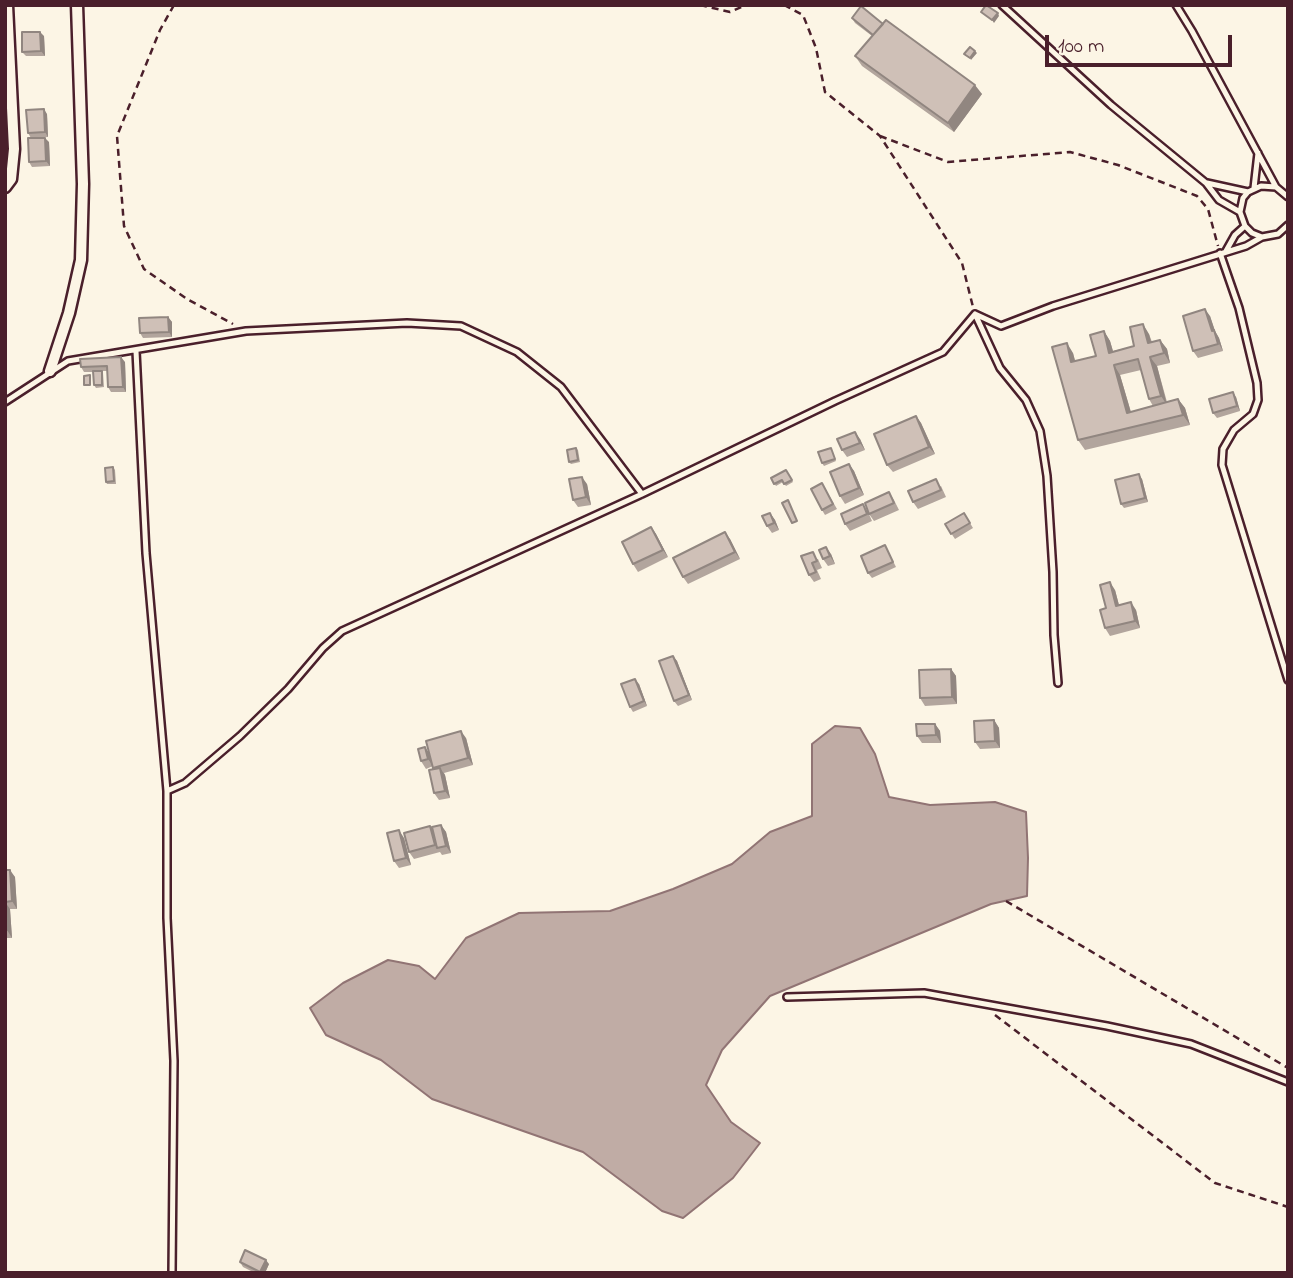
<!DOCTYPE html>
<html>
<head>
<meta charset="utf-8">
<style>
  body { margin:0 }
  #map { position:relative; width:1293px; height:1278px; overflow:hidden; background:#fcf5e5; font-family:"Indie Flower",sans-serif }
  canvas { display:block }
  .frame { position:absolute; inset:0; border:7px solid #4a1f2b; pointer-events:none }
  .scale { position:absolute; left:1045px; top:35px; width:187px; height:32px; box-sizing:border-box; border:4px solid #4a1f2b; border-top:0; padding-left:9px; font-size:21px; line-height:24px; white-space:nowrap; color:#4a1f2b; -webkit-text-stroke:5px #fcf5e5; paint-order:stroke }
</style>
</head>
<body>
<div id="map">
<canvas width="1293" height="1278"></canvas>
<div class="frame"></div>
<div class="scale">100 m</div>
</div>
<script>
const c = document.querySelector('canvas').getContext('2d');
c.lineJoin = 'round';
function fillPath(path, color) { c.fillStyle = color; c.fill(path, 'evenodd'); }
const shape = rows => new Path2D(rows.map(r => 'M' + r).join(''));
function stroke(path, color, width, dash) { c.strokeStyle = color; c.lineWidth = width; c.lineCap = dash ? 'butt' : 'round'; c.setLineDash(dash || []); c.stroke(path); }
const water = shape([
  [835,726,860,728,875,754,889,797,930,805,995,802,1026,812,1028,858,1027,896,991,904,770,996,722,1050,706,1085,731,1122,760,1143,733,1178,683,1218,662,1211,583,1152,432,1099,381,1060,326,1035,310,1008,343,983,388,960,419,966,435,979,466,938,519,913,610,911,673,889,732,864,770,832,812,816,812,744,835,726]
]);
const path = shape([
  [174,5,160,30,117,136,124,226,144,269,187,299,233,324],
  [700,5,730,12,746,5],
  [784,5,803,15,816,48,825,92,880,136,962,263,973,307],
  [880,136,948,162,1070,152,1118,165,1197,196,1208,209,1218,246],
  [1006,901,1288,1068],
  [995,1015,1215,1183,1288,1207]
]);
const service = shape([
  [1002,5,1111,105,1206,183,1219,200,1240,212],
  [1176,5,1192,31,1276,187],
  [1207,183,1248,192],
  [1254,188,1258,153],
  [1288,197,1276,187,1261,186,1248,192,1243,198,1240,212,1245,226,1252,233,1262,237,1278,234,1288,225],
  [1226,251,1235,235,1245,226],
  [1220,253,1239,308,1257,383,1258,400,1253,414,1234,430,1223,449,1222,465,1288,680],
  [975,314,1001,326,1053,306,1246,246,1262,237],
  [136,351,146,553,167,791,167,918,174,1061,172,1273],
  [5,402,68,361,246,331,407,323,461,326,517,352,561,387,642,494],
  [167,791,185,783,240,736,288,689,323,648,342,631,642,494,835,401,943,352,975,314,1000,368,1026,400,1040,431,1047,476,1053,572,1054,635,1058,683],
  [787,997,924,993,1107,1026,1191,1044,1288,1082]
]);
const minor = shape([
  [5,187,11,179,14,149,7,5],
  [50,371,69,313,81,260,83,184,77,5]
]);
const wall = shape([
  [852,18,883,24,982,94,954,132,862,66,855,56,872,36,855,23],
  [44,36,45,56,26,56,22,52],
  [47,114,48,137,31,138,28,133],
  [49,142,50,166,32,167,29,162],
  [1210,316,1215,331,1219,338,1223,351,1198,358,1193,351],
  [168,317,172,322,172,337,143,338,140,333],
  [1104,331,1110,341,1113,351,1134,346,1149,334,1152,342,1160,340,1167,349,1170,363,1157,366,1167,402,1178,399,1185,408,1190,425,1085,450,1078,440,1073,353,1075,361,1096,356],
  [1141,370,1149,399,1153,406,1131,412,1120,375],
  [125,362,126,392,111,392,108,387,107,371,102,371,103,373,104,387,96,388,94,385,93,372,84,372,81,367],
  [1236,397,1240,411,1217,418,1213,413],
  [916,416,921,423,935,454,893,472,887,465],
  [860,439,865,450,847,457,842,450],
  [576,448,578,450,580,462,571,464,569,462],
  [831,448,836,461,824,466,822,463],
  [849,464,854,471,864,495,845,504,840,496],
  [113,467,115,470,116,484,107,484,106,482],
  [786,470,793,482,786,486,783,482,776,486,771,478],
  [1142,479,1148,502,1124,508,1121,504],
  [822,483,837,509,825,515,822,510],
  [587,484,591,505,578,507,573,500],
  [941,486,946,497,918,509,913,502],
  [889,492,894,500,899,510,874,521,869,514],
  [863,504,868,512,872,521,850,531,845,524],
  [770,513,775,520,779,530,772,533,767,526],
  [964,513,973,528,955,539,945,524],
  [651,527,656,534,668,557,638,572,633,564],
  [730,539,740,559,688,584,683,577],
  [885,545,896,567,872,578,868,573],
  [831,554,835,564,828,566,823,559],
  [801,556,818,559,822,568,817,570,821,579,814,582,809,575],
  [1115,590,1119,605,1136,610,1140,628,1110,636,1105,628,1106,608],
  [673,656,677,661,692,700,678,706,674,701],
  [951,669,956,676,957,704,925,706,920,698],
  [639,684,647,706,633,712,630,707],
  [994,720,999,728,1000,748,980,749,975,742],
  [935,724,940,731,941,743,922,743,917,736],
  [466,738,473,765,444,773,445,775,450,798,439,800,434,793,434,769,433,766,426,769,421,761,429,754],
  [441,825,446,832,451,853,442,855,440,852,414,859,409,852,432,830],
  [404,838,411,865,399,868,394,861],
  [5,870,15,877,17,909,10,909,12,938,5,938],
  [240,1262,269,1264,265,1273,255,1273,243,1267]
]);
const shadedWall = shape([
  [998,13,999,16,994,23,992,20],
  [40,32,44,36,45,56,41,51],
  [975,51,977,53,971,60,970,58],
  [975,85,982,94,954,132,948,123],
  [44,109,47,114,48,137,45,132],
  [45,138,49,142,50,166,46,161],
  [1205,309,1210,316,1215,331,1219,338,1223,351,1212,331],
  [168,317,172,322,172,337,169,332],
  [1143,324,1149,334,1154,353,1148,343],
  [1104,331,1110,341,1116,362,1109,353],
  [1160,340,1167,349,1170,363,1164,353],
  [1067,343,1073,353,1078,372,1071,362],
  [121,357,125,362,126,392,123,387],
  [1150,357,1157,366,1167,405,1161,396],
  [1114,365,1120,375,1134,423,1127,413],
  [1233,392,1236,397,1240,411,1237,406],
  [1178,399,1185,408,1190,425,1183,415],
  [916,416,921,423,935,454,929,447],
  [855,432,860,439,865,450,860,443],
  [849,464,854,471,864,495,859,488],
  [1139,474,1142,479,1148,502,1145,498],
  [582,477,587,484,591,505,586,497],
  [770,513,775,520,779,530,774,523],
  [651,527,656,534,668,557,663,550],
  [725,532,730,539,740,559,735,552],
  [826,547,831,554,835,564,830,556],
  [1110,582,1115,590,1121,613,1116,606],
  [1131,602,1136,610,1140,628,1135,621],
  [673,656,677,661,692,700,689,695],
  [951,669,956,676,957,704,952,697],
  [635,679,639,684,647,706,644,701],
  [994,720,999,728,1000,748,995,741],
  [935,724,940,731,941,743,936,735],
  [461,731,466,738,473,765,468,758],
  [425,747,430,754,433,766,428,759],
  [440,768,445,775,450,798,445,791],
  [441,825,446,832,451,853,446,846],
  [399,830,404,838,411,865,406,858],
  [10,870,15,877,17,909,12,901],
  [5,902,10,909,12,938,7,930],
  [266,1260,269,1264,265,1273,261,1273,260,1272]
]);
const building = shape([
  [986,5,998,13,992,20,981,12,986,5],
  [861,6,883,24,873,35,852,18,861,6],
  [886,20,975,85,948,123,855,56,886,20],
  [22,32,40,32,41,51,22,52,22,32],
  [970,47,975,51,970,58,964,54,970,47],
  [44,109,45,132,28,133,26,110,44,109],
  [28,138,45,138,46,161,29,162,28,138],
  [1205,309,1212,331,1214,330,1218,344,1193,351,1183,316,1205,309],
  [168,317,169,332,140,333,139,318,168,317],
  [1143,324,1148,343,1160,340,1164,353,1150,357,1161,396,1149,399,1138,359,1114,365,1127,413,1178,399,1183,415,1078,440,1052,347,1067,343,1071,362,1096,356,1090,335,1104,331,1109,353,1134,346,1130,327,1143,324],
  [121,357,123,387,108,387,107,366,81,367,80,359,121,357],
  [93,371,102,371,102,385,94,385,93,371],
  [90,375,90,385,84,385,84,376,90,375],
  [1233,392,1237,406,1213,413,1209,399,1233,392],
  [916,416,929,447,887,465,874,434,916,416],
  [855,432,860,443,842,450,837,439,855,432],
  [576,448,578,460,569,462,567,450,576,448],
  [831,448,835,459,822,463,818,452,831,448],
  [849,464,859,488,840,496,830,472,849,464],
  [113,467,114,481,106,482,105,468,113,467],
  [786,470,792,480,784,484,782,480,774,484,771,478,786,470],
  [1139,474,1145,498,1121,504,1115,480,1139,474],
  [582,477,586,497,573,500,569,479,582,477],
  [936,479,941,490,913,502,908,491,936,479],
  [822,483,833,504,822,510,811,489,822,483],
  [889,492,894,503,869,514,865,503,889,492],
  [788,500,797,521,792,523,782,503,788,500],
  [863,504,867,514,845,524,841,514,863,504],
  [770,513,774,523,767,526,762,516,770,513],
  [964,513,970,523,951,534,945,524,964,513],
  [651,527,663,550,633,564,622,542,651,527],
  [725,532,735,552,683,577,673,558,725,532],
  [885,545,893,562,868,573,861,556,885,545],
  [826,547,830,556,823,559,819,550,826,547],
  [813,552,817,561,812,563,816,572,809,575,801,556,813,552],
  [1110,582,1116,606,1131,602,1135,621,1105,628,1100,610,1106,608,1100,585,1110,582],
  [673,656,689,695,674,701,659,661,673,656],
  [951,669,952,697,920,698,919,670,951,669],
  [635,679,644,701,630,707,621,684,635,679],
  [994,720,995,741,975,742,974,721,994,720],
  [916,724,935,724,936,735,917,736,916,724],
  [461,731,468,758,433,768,426,741,461,731],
  [425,747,428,759,421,761,418,749,425,747],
  [440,768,445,791,434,793,429,770,440,768],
  [441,825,446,846,437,848,432,827,441,825],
  [430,826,435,845,409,852,404,833,430,826],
  [399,830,406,858,394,861,387,833,399,830],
  [5,870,10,870,12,901,5,902,5,870],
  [5,903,7,930,5,930,5,903],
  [245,1250,266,1260,260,1272,240,1262,245,1250]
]);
fillPath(water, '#c0aca5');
stroke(water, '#917474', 2);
stroke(service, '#4a1f2b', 10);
stroke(minor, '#4a1f2b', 15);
stroke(path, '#4a1f2b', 2.5, [7, 5]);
stroke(service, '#fcf5e5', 5);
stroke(minor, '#fcf5e5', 10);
fillPath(wall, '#b2a59d');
fillPath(shadedWall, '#918680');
fillPath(building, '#cfc0b7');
stroke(building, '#918680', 2);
</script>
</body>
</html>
